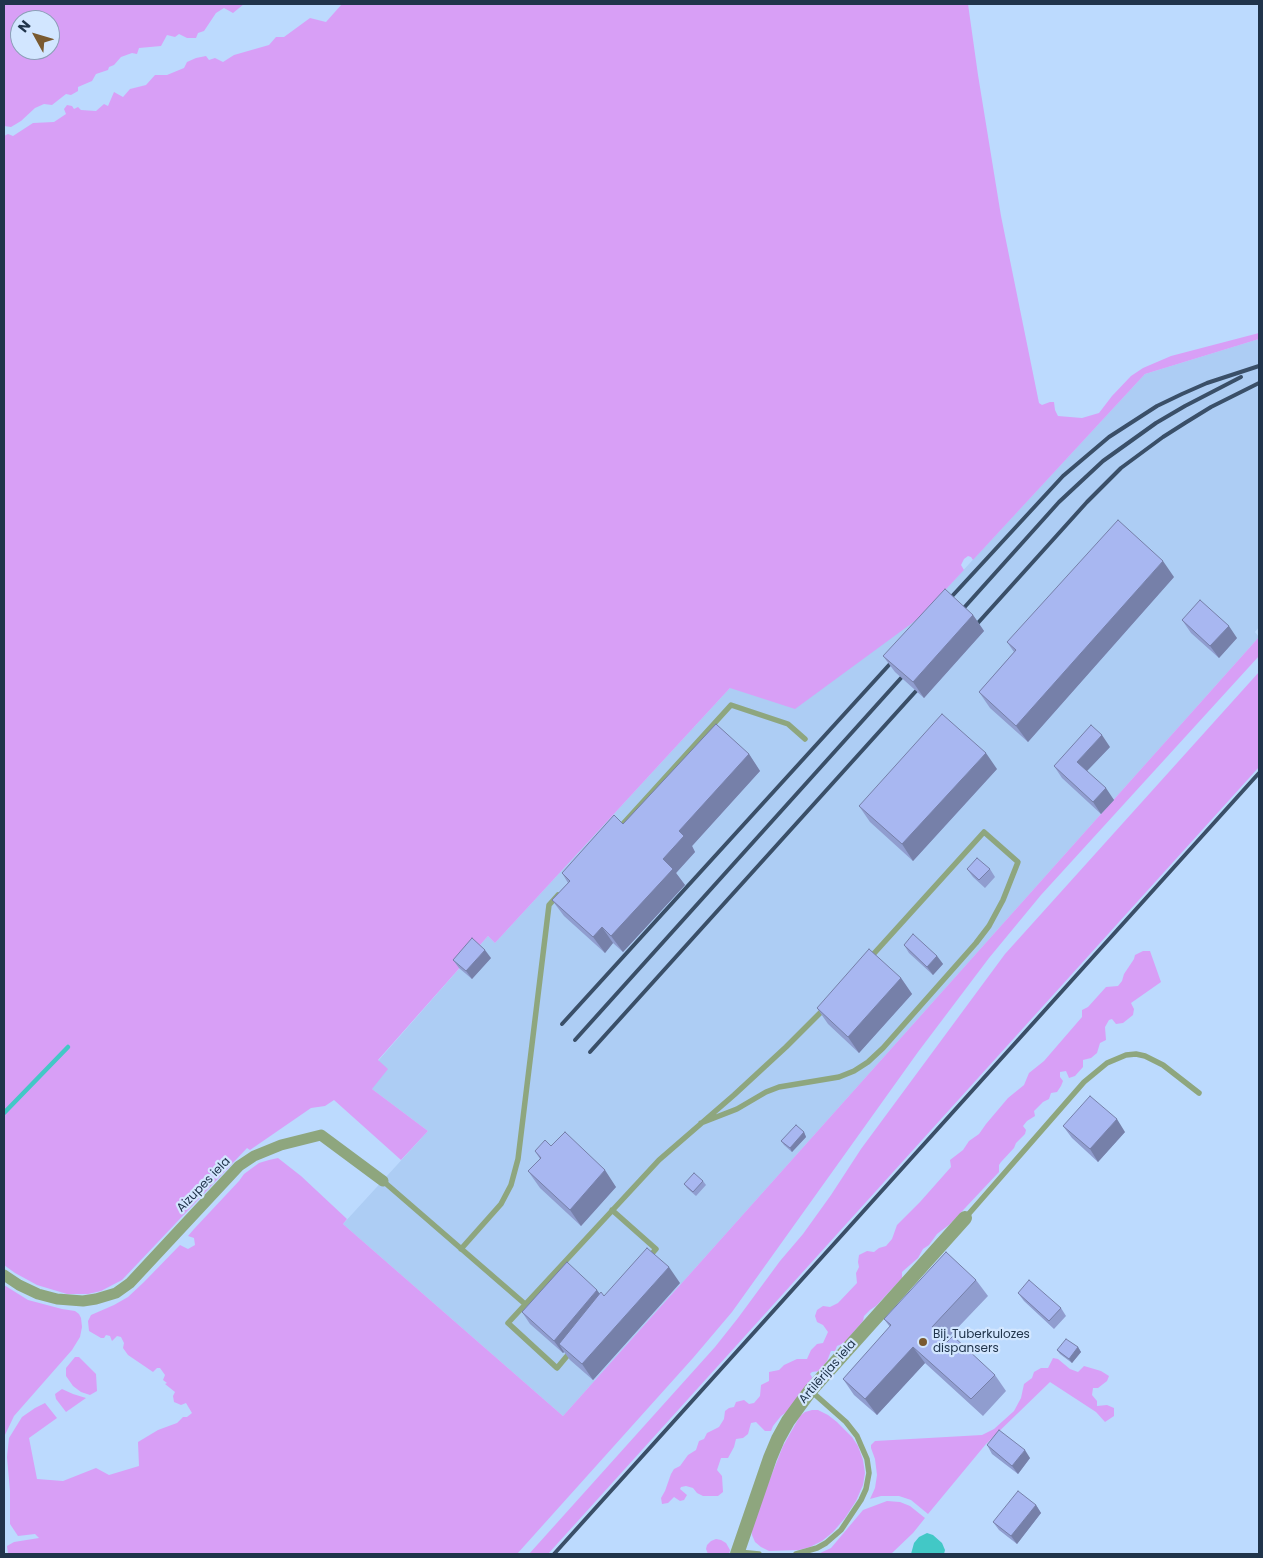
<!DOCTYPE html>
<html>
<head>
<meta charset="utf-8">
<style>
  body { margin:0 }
  #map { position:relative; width:1263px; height:1558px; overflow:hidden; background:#bcdafe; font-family:Poppins,sans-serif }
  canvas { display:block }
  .frame { position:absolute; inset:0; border:5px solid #20344b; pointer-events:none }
  .north { position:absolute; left:10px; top:10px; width:50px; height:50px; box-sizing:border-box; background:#d2e6ff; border:1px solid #8b9fb7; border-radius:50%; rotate:309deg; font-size:14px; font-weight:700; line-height:20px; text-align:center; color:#20344b }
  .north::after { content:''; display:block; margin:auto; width:18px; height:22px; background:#7a5a30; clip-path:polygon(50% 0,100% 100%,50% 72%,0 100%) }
</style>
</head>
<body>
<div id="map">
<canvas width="1263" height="1558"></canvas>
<div class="frame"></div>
<div class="north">N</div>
</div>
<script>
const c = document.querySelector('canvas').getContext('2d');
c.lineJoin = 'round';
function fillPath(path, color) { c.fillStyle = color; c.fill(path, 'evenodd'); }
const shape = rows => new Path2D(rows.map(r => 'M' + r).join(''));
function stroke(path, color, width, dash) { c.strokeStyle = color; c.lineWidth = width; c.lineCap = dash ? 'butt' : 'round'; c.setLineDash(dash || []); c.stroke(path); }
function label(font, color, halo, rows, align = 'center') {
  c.font = font + ' Poppins,sans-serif'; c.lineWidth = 4.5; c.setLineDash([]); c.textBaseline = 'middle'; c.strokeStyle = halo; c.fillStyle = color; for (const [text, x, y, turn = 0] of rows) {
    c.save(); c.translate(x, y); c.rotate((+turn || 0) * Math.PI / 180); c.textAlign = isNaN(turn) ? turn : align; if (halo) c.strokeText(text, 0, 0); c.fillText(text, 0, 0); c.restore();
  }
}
const built = shape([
  [1259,339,1259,627,1255,632,1259,637,563,1416,343,1224,428,1131,372,1089,378,1061,488,936,495,943,730,688,919,618,1145,374]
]);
const green = shape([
  [4,4,244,4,233,13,224,8,216,13,204,31,198,33,196,38,187,38,179,34,175,37,167,35,161,46,139,48,137,54,132,53,121,57,114,65,109,67,108,70,96,74,92,81,78,87,78,91,71,95,66,94,52,105,44,104,35,108,21,121,11,127,4,126],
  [20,20,50,20,50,50,20,50],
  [342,4,968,4,978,75,1001,216,1039,403,1042,405,1050,402,1054,402,1055,410,1058,416,1082,418,1099,413,1112,396,1131,376,1143,368,1171,356,1259,333,1259,339,1145,374,973,560,971,557,968,556,964,559,961,565,964,570,919,618,795,709,730,688,495,943,488,936,378,1060,388,1069,372,1089,428,1131,401,1160,334,1100,325,1106,311,1108,250,1150,247,1148,122,1280,101,1291,88,1294,67,1294,37,1285,15,1273,4,1265,4,136,8,134,13,136,33,123,54,122,66,114,64,109,67,105,72,106,74,109,78,107,81,110,96,111,104,104,108,106,114,92,123,97,130,89,146,85,155,75,167,75,184,68,187,62,196,58,206,56,209,60,215,58,223,62,234,55,269,45,276,37,284,37,310,18,326,22],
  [1259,637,1259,656,1041,895,989,958,918,1052,732,1312,693,1358,517,1554,8,1554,7,1546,14,1542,39,1538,35,1534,18,1536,10,1524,10,1491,7,1457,9,1438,22,1417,35,1408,45,1403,57,1418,29,1438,37,1479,63,1481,96,1468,109,1475,139,1466,138,1442,158,1430,177,1423,183,1417,187,1417,192,1413,186,1403,181,1405,174,1402,173,1396,175,1392,165,1384,167,1383,163,1380,165,1375,160,1368,157,1368,153,1372,128,1355,123,1348,124,1343,121,1337,117,1336,112,1341,110,1336,106,1335,104,1338,101,1338,89,1331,88,1321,91,1315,114,1305,128,1297,144,1282,180,1245,188,1249,195,1245,194,1238,188,1236,194,1229,239,1181,244,1174,259,1163,269,1160,278,1158,301,1176,347,1219,343,1224,563,1416],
  [1259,672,1259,767,548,1554,529,1554,715,1347,738,1318,780,1261,803,1234,831,1195,861,1149,1005,954],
  [1143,951,1150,951,1161,982,1131,1003,1134,1009,1133,1015,1123,1023,1116,1024,1112,1019,1109,1020,1105,1027,1106,1040,1100,1043,1097,1053,1091,1058,1083,1060,1083,1067,1075,1076,1069,1078,1066,1071,1060,1072,1060,1077,1063,1081,1061,1086,1057,1092,1051,1093,1049,1099,1043,1102,1034,1111,1035,1116,1027,1121,1023,1126,1026,1130,1025,1134,1016,1143,1014,1148,1001,1162,999,1165,999,1172,950,1224,937,1234,929,1245,923,1249,918,1258,902,1272,902,1278,876,1306,870,1310,864,1316,863,1321,844,1343,837,1346,835,1351,831,1351,827,1361,819,1371,812,1372,810,1374,812,1377,810,1383,788,1411,781,1416,773,1426,771,1431,765,1431,756,1422,751,1423,748,1434,743,1438,736,1439,734,1447,728,1458,721,1458,717,1470,722,1476,723,1492,718,1496,703,1496,697,1493,693,1488,686,1486,681,1487,680,1489,687,1495,684,1500,680,1501,674,1497,668,1503,662,1504,661,1498,665,1491,671,1474,674,1469,680,1466,688,1455,696,1450,699,1441,704,1439,707,1433,719,1427,724,1419,725,1411,729,1408,734,1407,736,1402,744,1400,749,1404,754,1403,760,1396,761,1385,769,1381,769,1372,779,1370,784,1365,797,1359,807,1359,811,1350,817,1344,823,1343,828,1332,823,1325,817,1322,815,1316,817,1310,823,1306,830,1307,838,1303,857,1283,856,1273,859,1267,858,1262,859,1255,867,1251,874,1252,879,1248,886,1246,892,1239,897,1225,920,1202,951,1167,950,1160,963,1150,969,1141,979,1134,986,1124,1008,1098,1024,1085,1029,1073,1044,1061,1082,1017,1082,1010,1088,1007,1106,987,1118,986,1122,981,1124,974,1134,959,1135,955],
  [4,1285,28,1300,62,1309,75,1311,79,1314,81,1318,82,1327,80,1337,72,1350,14,1416,4,1437],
  [75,1357,79,1357,96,1374,97,1391,90,1395,81,1392,73,1386,66,1376,66,1368],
  [1053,1358,1058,1359,1070,1369,1078,1372,1084,1366,1101,1371,1109,1376,1107,1381,1098,1388,1093,1388,1092,1395,1097,1401,1097,1406,1107,1405,1114,1408,1114,1416,1105,1422,1096,1412,1050,1382,986,1444,928,1514,911,1500,899,1496,881,1496,870,1499,875,1488,877,1475,875,1459,871,1448,871,1445,875,1441,982,1435,994,1429,1014,1411,1021,1398,1024,1384,1032,1378,1034,1372,1041,1368,1048,1368],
  [62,1389,73,1394,86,1398,66,1412,56,1399,55,1394],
  [812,1410,818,1410,828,1415,837,1422,852,1437,858,1446,863,1460,865,1473,863,1485,856,1501,845,1518,833,1532,822,1541,810,1547,799,1550,769,1551,761,1547,755,1542,752,1535,752,1529,760,1504,783,1446,800,1416,805,1412],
  [887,1501,900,1502,910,1506,925,1518,913,1533,891,1554,818,1554,831,1548,863,1510],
  [716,1539,721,1540,726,1543,730,1550,729,1554,708,1554,706,1549,707,1545,711,1541]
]);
const water = shape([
  [927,1533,933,1535,942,1543,945,1550,944,1554,911,1554,914,1543,919,1537]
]);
const stream = shape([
  [4,1113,68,1047]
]);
const service = shape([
  [621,826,731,705,788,724,805,739],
  [701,1123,737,1109,766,1092,779,1087,839,1077,854,1071,868,1062,883,1048,976,943,989,926,1003,900,1018,862,984,832,869,959],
  [383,1181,525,1304],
  [612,1210,656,1249,648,1258],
  [966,1217,1084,1082,1107,1063,1126,1055,1136,1054,1145,1056,1163,1065,1199,1093],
  [461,1249,501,1204,511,1185,518,1159,549,905,558,895],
  [572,1350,557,1368,508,1323,659,1160,734,1095,786,1047,824,1009],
  [738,1552,759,1554],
  [796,1554,817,1548,826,1543,841,1530,861,1500,866,1489,869,1473,867,1459,857,1436,846,1422,811,1391]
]);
const minor = shape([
  [4,1275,19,1285,38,1294,57,1299,83,1301,96,1299,116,1293,130,1283,239,1166,254,1156,281,1145,321,1135,383,1181]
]);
const tertiary = shape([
  [737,1554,770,1458,778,1439,788,1421,810,1391,965,1218]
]);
const rail = shape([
  [943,606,1063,476,1109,437,1157,406,1182,394,1207,383,1259,366],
  [962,610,1059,502,1103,461,1156,423,1185,406,1241,377],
  [977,624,1087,502,1121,468,1163,437,1185,423,1211,407,1259,383],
  [562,1024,899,654],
  [575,1040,901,678],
  [590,1052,916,691],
  [554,1554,1259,773]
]);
const wall = shape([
  [1174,577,1028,742,990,708,979,692,1014,652,1007,642],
  [973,615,984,631,924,698,895,672,883,656],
  [1182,620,1237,638,1219,658,1191,633],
  [1110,747,1087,771,1114,800,1101,814,1062,778,1054,766],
  [749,754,760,771,692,846,695,852,676,873,685,885,623,952,613,943,605,953,564,916,552,900,568,883,562,873,623,824],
  [997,769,913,861,870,822,859,806],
  [967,869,990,869,995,877,985,888,973,877],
  [904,945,937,956,943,964,933,975,909,953],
  [491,958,472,979,459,968,453,960],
  [901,978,912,994,859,1053,828,1024,817,1008],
  [1063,1126,1125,1132,1098,1162,1072,1138],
  [804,1132,806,1137,792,1152,784,1145,781,1141],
  [551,1146,616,1187,581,1226,540,1188,528,1171,540,1159,535,1151],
  [703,1181,706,1185,696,1196,687,1188,684,1184],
  [976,1280,988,1296,946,1340,995,1375,1006,1391,983,1416,925,1363,877,1415,854,1395,843,1379,890,1327,884,1319],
  [680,1283,593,1380,570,1360,564,1352,563,1353,530,1324,522,1312,600,1294,604,1296],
  [1018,1293,1061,1308,1066,1316,1054,1329,1024,1301],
  [1078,1347,1081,1352,1072,1363,1060,1354,1057,1350],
  [987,1445,1030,1458,1018,1474,992,1454],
  [1036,1505,1041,1513,1017,1544,999,1530,993,1522]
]);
const shadedWall = shape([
  [1163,561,1174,577,1028,742,1016,726],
  [973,615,984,631,924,698,913,682],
  [1229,626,1237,638,1219,658,1210,646],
  [1102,735,1110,747,1085,773,1077,762],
  [986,753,997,769,913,861,902,844],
  [749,754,760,771,692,846,695,852,676,873,685,885,623,952,611,936,663,859,679,831],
  [1106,788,1114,800,1101,814,1093,802],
  [602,927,613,943,605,953,593,937],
  [485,950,491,958,472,979,466,971],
  [937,956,943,964,933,975,927,967],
  [901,978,912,994,859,1053,848,1037],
  [1117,1119,1125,1132,1098,1162,1090,1149],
  [804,1132,806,1137,792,1152,790,1148],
  [605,1170,616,1187,581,1226,570,1210],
  [669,1267,680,1283,593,1380,582,1364],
  [597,1290,606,1302,559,1344,564,1352,563,1353,554,1341],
  [913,1347,925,1363,877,1415,865,1399],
  [1078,1347,1081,1352,1072,1363,1069,1359],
  [1025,1450,1030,1458,1018,1474,1012,1466],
  [1036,1505,1041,1513,1017,1544,1011,1536]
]);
const building = shape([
  [1118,520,1163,561,1016,726,979,692,1016,650,1007,642,1118,520],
  [945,589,973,615,913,682,883,656,945,589],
  [1200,600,1229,626,1210,646,1182,620,1200,600],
  [942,714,986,753,902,844,859,806,942,714],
  [716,724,749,754,679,831,684,836,663,859,673,869,611,936,602,927,593,937,552,900,570,881,562,873,614,815,623,824,716,724],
  [1091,725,1102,735,1077,762,1106,788,1093,802,1054,766,1091,725],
  [977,858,990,869,979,880,967,869,977,858],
  [913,934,937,956,927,967,904,945,913,934],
  [472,938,485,950,466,971,453,960,472,938],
  [869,949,901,978,848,1037,817,1008,869,949],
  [1090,1096,1117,1119,1090,1149,1063,1126,1090,1096],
  [796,1125,804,1132,790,1148,781,1141,796,1125],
  [565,1132,605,1170,570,1210,528,1171,541,1158,535,1151,545,1140,551,1146,565,1132],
  [694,1173,703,1181,693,1192,684,1184,694,1173],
  [647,1248,669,1267,582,1364,559,1344,601,1292,604,1296,647,1248],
  [946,1252,976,1280,932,1327,947,1342,953,1336,995,1375,971,1399,913,1347,865,1399,843,1379,891,1325,884,1319,946,1252],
  [567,1262,597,1290,554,1341,522,1312,567,1262],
  [1029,1280,1061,1308,1049,1321,1018,1293,1029,1280],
  [1066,1339,1078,1347,1069,1359,1057,1350,1066,1339],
  [999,1430,1025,1450,1012,1466,987,1445,999,1430],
  [1018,1491,1036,1505,1011,1536,993,1522,1018,1491]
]);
const markers = [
  [923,1342,5,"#7a5a30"]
];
const streetNames = [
  ["Aizupes iela",204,1185,-46],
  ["Artilērijas iela",828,1372,-49]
];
const poiNames = [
  ["Bij. Tuberkulozes",933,1335],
  ["dispansers",933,1349]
];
fillPath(built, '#adcdf4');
fillPath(green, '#d89ff6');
fillPath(water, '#42c8c6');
stroke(stream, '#42c8c6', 4.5);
stroke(service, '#8ea67e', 5.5);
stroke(minor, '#8ea67e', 11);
stroke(tertiary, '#8ea67e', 14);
stroke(rail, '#3a4f68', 4);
fillPath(wall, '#909dcf');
fillPath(shadedWall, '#7680a9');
fillPath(building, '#a8b7f1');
stroke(building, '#7680a9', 1);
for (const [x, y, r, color] of markers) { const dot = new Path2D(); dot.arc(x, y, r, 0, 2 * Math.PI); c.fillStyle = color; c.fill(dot); stroke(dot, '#d2e6ff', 2); }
label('12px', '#20344b', '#d2e6ff', streetNames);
label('12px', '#20344b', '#d2e6ff', poiNames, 'left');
</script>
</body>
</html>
